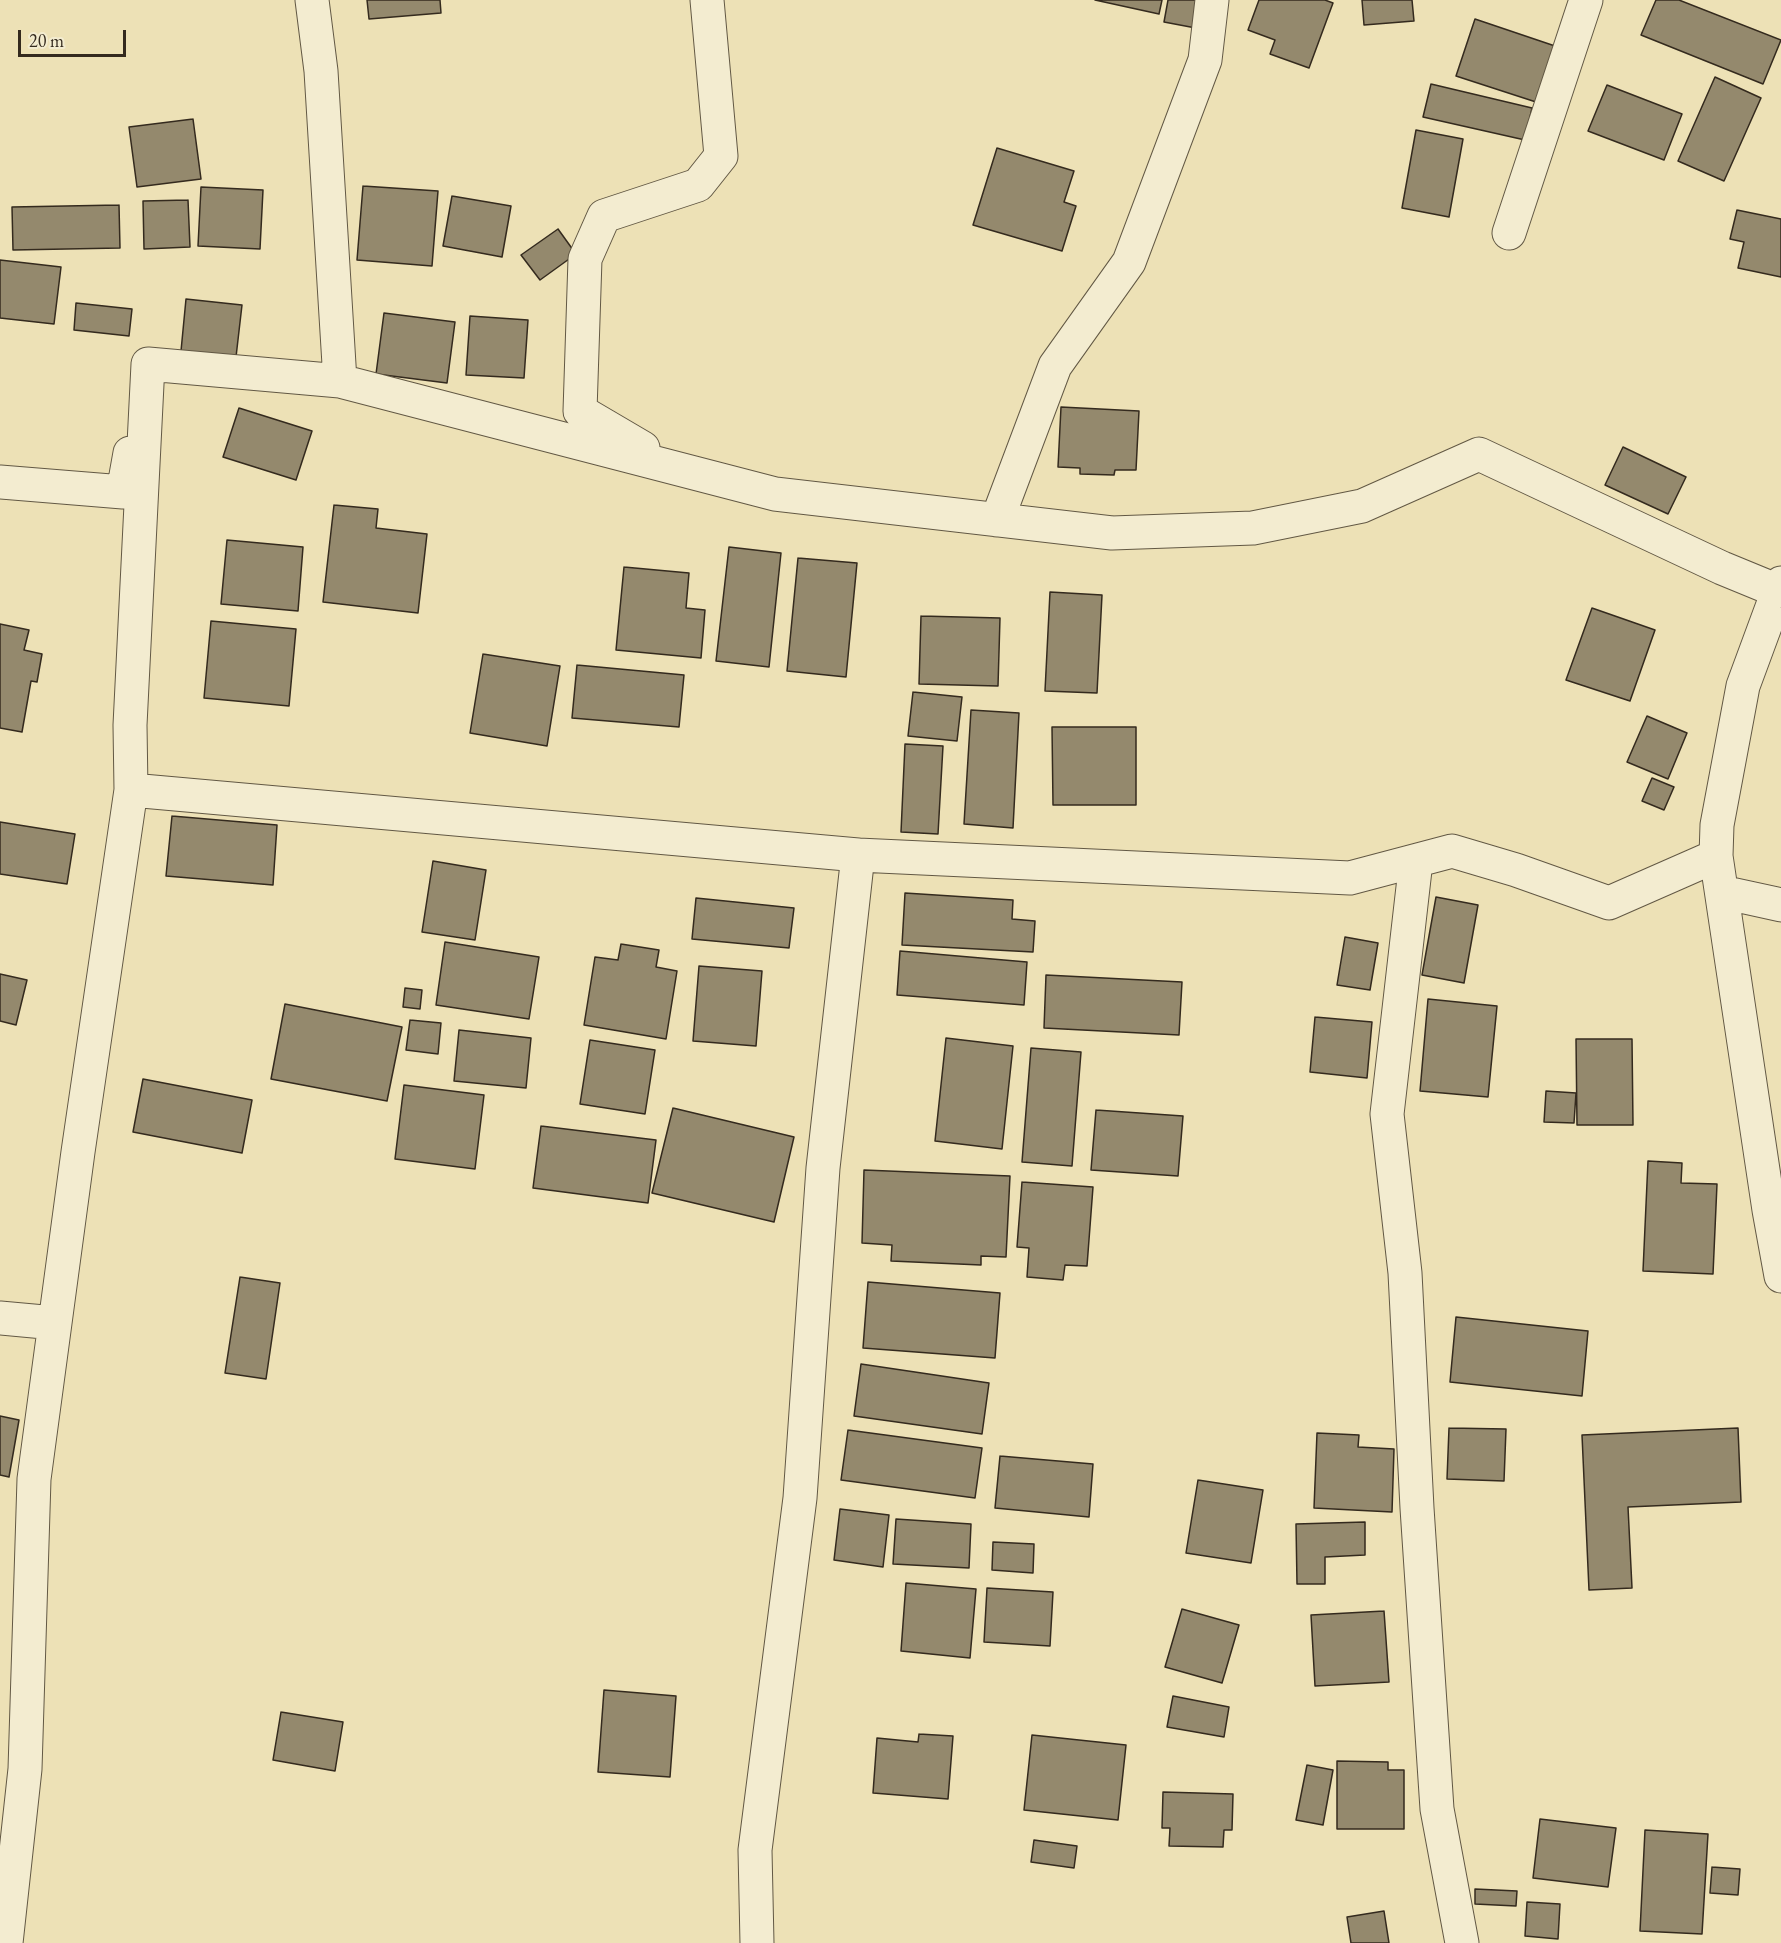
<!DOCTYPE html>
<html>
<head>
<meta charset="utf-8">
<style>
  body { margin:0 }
  #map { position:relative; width:1781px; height:1943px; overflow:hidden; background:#ede1b6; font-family:"EB Garamond",serif }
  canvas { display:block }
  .scale { position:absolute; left:18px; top:30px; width:108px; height:27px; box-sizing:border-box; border:3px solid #342a1e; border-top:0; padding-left:8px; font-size:18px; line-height:21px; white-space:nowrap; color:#342a1e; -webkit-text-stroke:4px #f3ecd0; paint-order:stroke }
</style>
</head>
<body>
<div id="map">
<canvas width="1781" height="1943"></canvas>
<div class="scale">20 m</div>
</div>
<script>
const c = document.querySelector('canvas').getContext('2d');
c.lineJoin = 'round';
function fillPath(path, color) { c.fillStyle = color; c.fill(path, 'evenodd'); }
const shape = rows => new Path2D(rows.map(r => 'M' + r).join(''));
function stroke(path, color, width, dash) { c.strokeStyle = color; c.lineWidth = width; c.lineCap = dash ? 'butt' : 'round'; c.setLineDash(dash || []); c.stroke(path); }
const building = shape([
  [367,0,440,0,441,13,369,19,367,0],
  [1095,0,1162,0,1159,14,1095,0],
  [1168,0,1207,0,1201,29,1164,22,1168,0],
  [1259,0,1325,0,1333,3,1309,68,1270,54,1275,40,1248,30,1259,0],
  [1362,0,1412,0,1414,21,1364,25,1362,0],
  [1656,0,1679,0,1781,40,1763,84,1641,35,1656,0],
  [1475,19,1555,46,1536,102,1456,76,1475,19],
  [1715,77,1761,98,1724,181,1678,161,1715,77],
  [1431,84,1532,108,1525,140,1423,117,1431,84],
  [1607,85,1682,114,1664,160,1588,131,1607,85],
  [193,119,201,179,137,187,129,127,193,119],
  [1416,130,1463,139,1449,217,1402,208,1416,130],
  [997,148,1074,171,1064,202,1076,206,1062,251,973,225,997,148],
  [363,186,438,191,432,266,357,260,363,186],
  [201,187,263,190,260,249,198,246,201,187],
  [452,196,511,206,502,257,443,246,452,196],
  [188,200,190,247,144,249,143,201,188,200],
  [119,205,120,248,13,250,12,207,119,205],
  [1737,210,1781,219,1781,277,1738,268,1744,242,1730,239,1737,210],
  [558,229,576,254,540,280,521,255,558,229],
  [0,260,61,267,54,324,0,318,0,260],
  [186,299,242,305,236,357,181,351,186,299],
  [76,303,132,309,129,336,74,330,76,303],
  [384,313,455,322,447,383,376,374,384,313],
  [470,316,528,320,524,378,466,375,470,316],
  [1061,407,1139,411,1136,470,1115,470,1114,475,1080,474,1080,468,1058,467,1061,407],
  [239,408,312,431,296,480,223,457,239,408],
  [1623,447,1686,477,1668,514,1605,485,1623,447],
  [334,505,378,509,376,528,427,534,418,613,323,602,334,505],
  [227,540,303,547,298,611,221,604,227,540],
  [729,547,781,553,769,667,716,661,729,547],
  [798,558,857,563,846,677,787,671,798,558],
  [624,567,689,573,686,608,705,610,701,658,616,650,624,567],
  [1050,592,1102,595,1097,693,1045,691,1050,592],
  [1592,608,1655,630,1630,701,1566,680,1592,608],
  [921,616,1000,618,998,686,919,684,921,616],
  [211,621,296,629,289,706,204,698,211,621],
  [0,624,29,630,24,650,42,654,37,682,31,681,22,732,0,728,0,624],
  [483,654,560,666,547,746,470,733,483,654],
  [577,665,684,675,679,727,572,718,577,665],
  [913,692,962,697,957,741,908,736,913,692],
  [971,710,1019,713,1013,828,964,824,971,710],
  [1647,716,1687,733,1668,779,1627,762,1647,716],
  [1052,727,1136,727,1136,805,1053,805,1052,727],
  [905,744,943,746,938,834,901,832,905,744],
  [1652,778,1674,787,1664,810,1642,801,1652,778],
  [172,816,277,825,273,885,166,876,172,816],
  [0,822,75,834,67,884,0,874,0,822],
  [433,861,486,870,475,940,422,932,433,861],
  [905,893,1013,900,1012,919,1035,921,1033,952,902,945,905,893],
  [1436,897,1478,905,1464,983,1422,975,1436,897],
  [696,898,794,908,789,948,692,939,696,898],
  [1345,937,1378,943,1370,990,1337,985,1345,937],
  [445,942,539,957,529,1019,436,1005,445,942],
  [621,944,659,950,656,967,677,971,666,1039,584,1025,595,957,618,960,621,944],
  [900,951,1027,962,1024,1005,897,995,900,951],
  [699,966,762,971,756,1046,693,1041,699,966],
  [0,974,27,980,16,1025,0,1021,0,974],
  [1046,975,1182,982,1179,1035,1044,1028,1046,975],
  [405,988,422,990,420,1009,403,1007,405,988],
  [1428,999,1497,1006,1488,1097,1420,1091,1428,999],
  [285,1004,402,1027,387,1101,271,1079,285,1004],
  [1315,1017,1372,1022,1367,1078,1310,1072,1315,1017],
  [410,1020,441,1023,438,1054,406,1050,410,1020],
  [459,1030,531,1038,526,1088,454,1081,459,1030],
  [946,1038,1013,1046,1002,1149,935,1141,946,1038],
  [1576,1039,1632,1039,1633,1125,1577,1125,1576,1039],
  [590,1040,655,1050,645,1114,580,1104,590,1040],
  [1031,1048,1081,1052,1072,1166,1022,1162,1031,1048],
  [143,1079,252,1100,242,1153,133,1132,143,1079],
  [404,1085,484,1095,475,1169,395,1159,404,1085],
  [1546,1091,1576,1093,1574,1123,1544,1122,1546,1091],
  [673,1108,794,1137,774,1222,652,1193,673,1108],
  [1096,1110,1183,1116,1178,1176,1091,1170,1096,1110],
  [541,1126,656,1140,648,1203,533,1188,541,1126],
  [1648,1161,1682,1163,1681,1183,1717,1184,1713,1274,1643,1271,1648,1161],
  [864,1170,1010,1176,1006,1257,981,1256,981,1265,891,1261,892,1245,862,1243,864,1170],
  [1022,1182,1093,1187,1087,1266,1065,1265,1063,1280,1027,1277,1029,1248,1017,1247,1022,1182],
  [240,1277,280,1283,266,1379,225,1373,240,1277],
  [868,1282,1000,1293,995,1358,863,1348,868,1282],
  [1456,1317,1588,1331,1582,1396,1450,1382,1456,1317],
  [861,1364,989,1383,982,1434,854,1416,861,1364],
  [0,1416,19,1420,9,1477,0,1475,0,1416],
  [1449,1428,1506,1429,1504,1481,1447,1479,1449,1428],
  [1738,1428,1741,1502,1628,1507,1632,1588,1589,1590,1582,1435,1738,1428],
  [848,1430,982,1448,975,1498,841,1480,848,1430],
  [1317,1433,1359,1435,1358,1447,1394,1449,1392,1512,1314,1508,1317,1433],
  [1000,1456,1093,1464,1089,1517,995,1508,1000,1456],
  [1198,1480,1263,1490,1251,1563,1186,1553,1198,1480],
  [840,1509,889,1515,883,1567,834,1560,840,1509],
  [896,1519,971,1524,969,1568,893,1564,896,1519],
  [1365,1522,1365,1555,1325,1557,1325,1584,1297,1584,1296,1524,1365,1522],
  [993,1542,1034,1544,1033,1573,992,1570,993,1542],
  [906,1583,976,1589,970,1658,901,1651,906,1583],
  [987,1588,1053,1592,1050,1646,984,1642,987,1588],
  [1182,1609,1239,1625,1222,1683,1165,1667,1182,1609],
  [1384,1611,1389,1682,1315,1686,1311,1615,1384,1611],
  [604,1690,676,1696,670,1777,598,1772,604,1690],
  [1173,1696,1229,1707,1224,1737,1167,1727,1173,1696],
  [281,1712,343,1722,335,1771,273,1760,281,1712],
  [919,1734,953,1736,948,1799,873,1793,877,1738,918,1742,919,1734],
  [1032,1735,1126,1745,1118,1820,1024,1810,1032,1735],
  [1337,1761,1388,1762,1388,1770,1404,1770,1404,1829,1337,1829,1337,1761],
  [1307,1765,1333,1770,1323,1825,1296,1820,1307,1765],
  [1163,1792,1233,1794,1232,1830,1224,1830,1223,1847,1169,1846,1170,1828,1162,1828,1163,1792],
  [1540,1819,1616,1828,1608,1887,1533,1878,1540,1819],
  [1645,1830,1708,1834,1702,1934,1640,1931,1645,1830],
  [1034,1840,1077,1846,1074,1868,1031,1862,1034,1840],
  [1712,1867,1740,1869,1738,1895,1710,1893,1712,1867],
  [1475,1889,1517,1891,1516,1906,1475,1904,1475,1889],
  [1527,1902,1560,1904,1558,1939,1525,1936,1527,1902],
  [1384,1911,1389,1943,1351,1943,1347,1917,1384,1911]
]);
const minor = shape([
  [312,0,321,71,340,381,148,364,130,725,131,790,858,855,1350,878,1452,851,1516,870,1609,903,1716,856],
  [1509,233,1586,0],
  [340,381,775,494,1112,533,1253,528,1362,506,1479,454,1722,568,1778,591],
  [643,448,580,411,585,259,604,216,698,185,721,156,707,0],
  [0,482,123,492,130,453],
  [997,520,1055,366,1129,262,1205,60,1212,0],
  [1781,583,1743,686,1717,825,1716,856,1769,1210,1781,1276],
  [1416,861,1387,1114,1405,1273,1417,1508,1437,1809,1462,1943],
  [1722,892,1781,905],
  [0,1318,55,1323],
  [6,1943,25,1769,34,1479,78,1152,131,790],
  [757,1943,755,1850,800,1498,823,1168,858,855]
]);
fillPath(building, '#94896d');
stroke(building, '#342a1e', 1.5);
stroke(minor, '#625844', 35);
stroke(minor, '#f3ecd0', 33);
</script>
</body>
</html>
